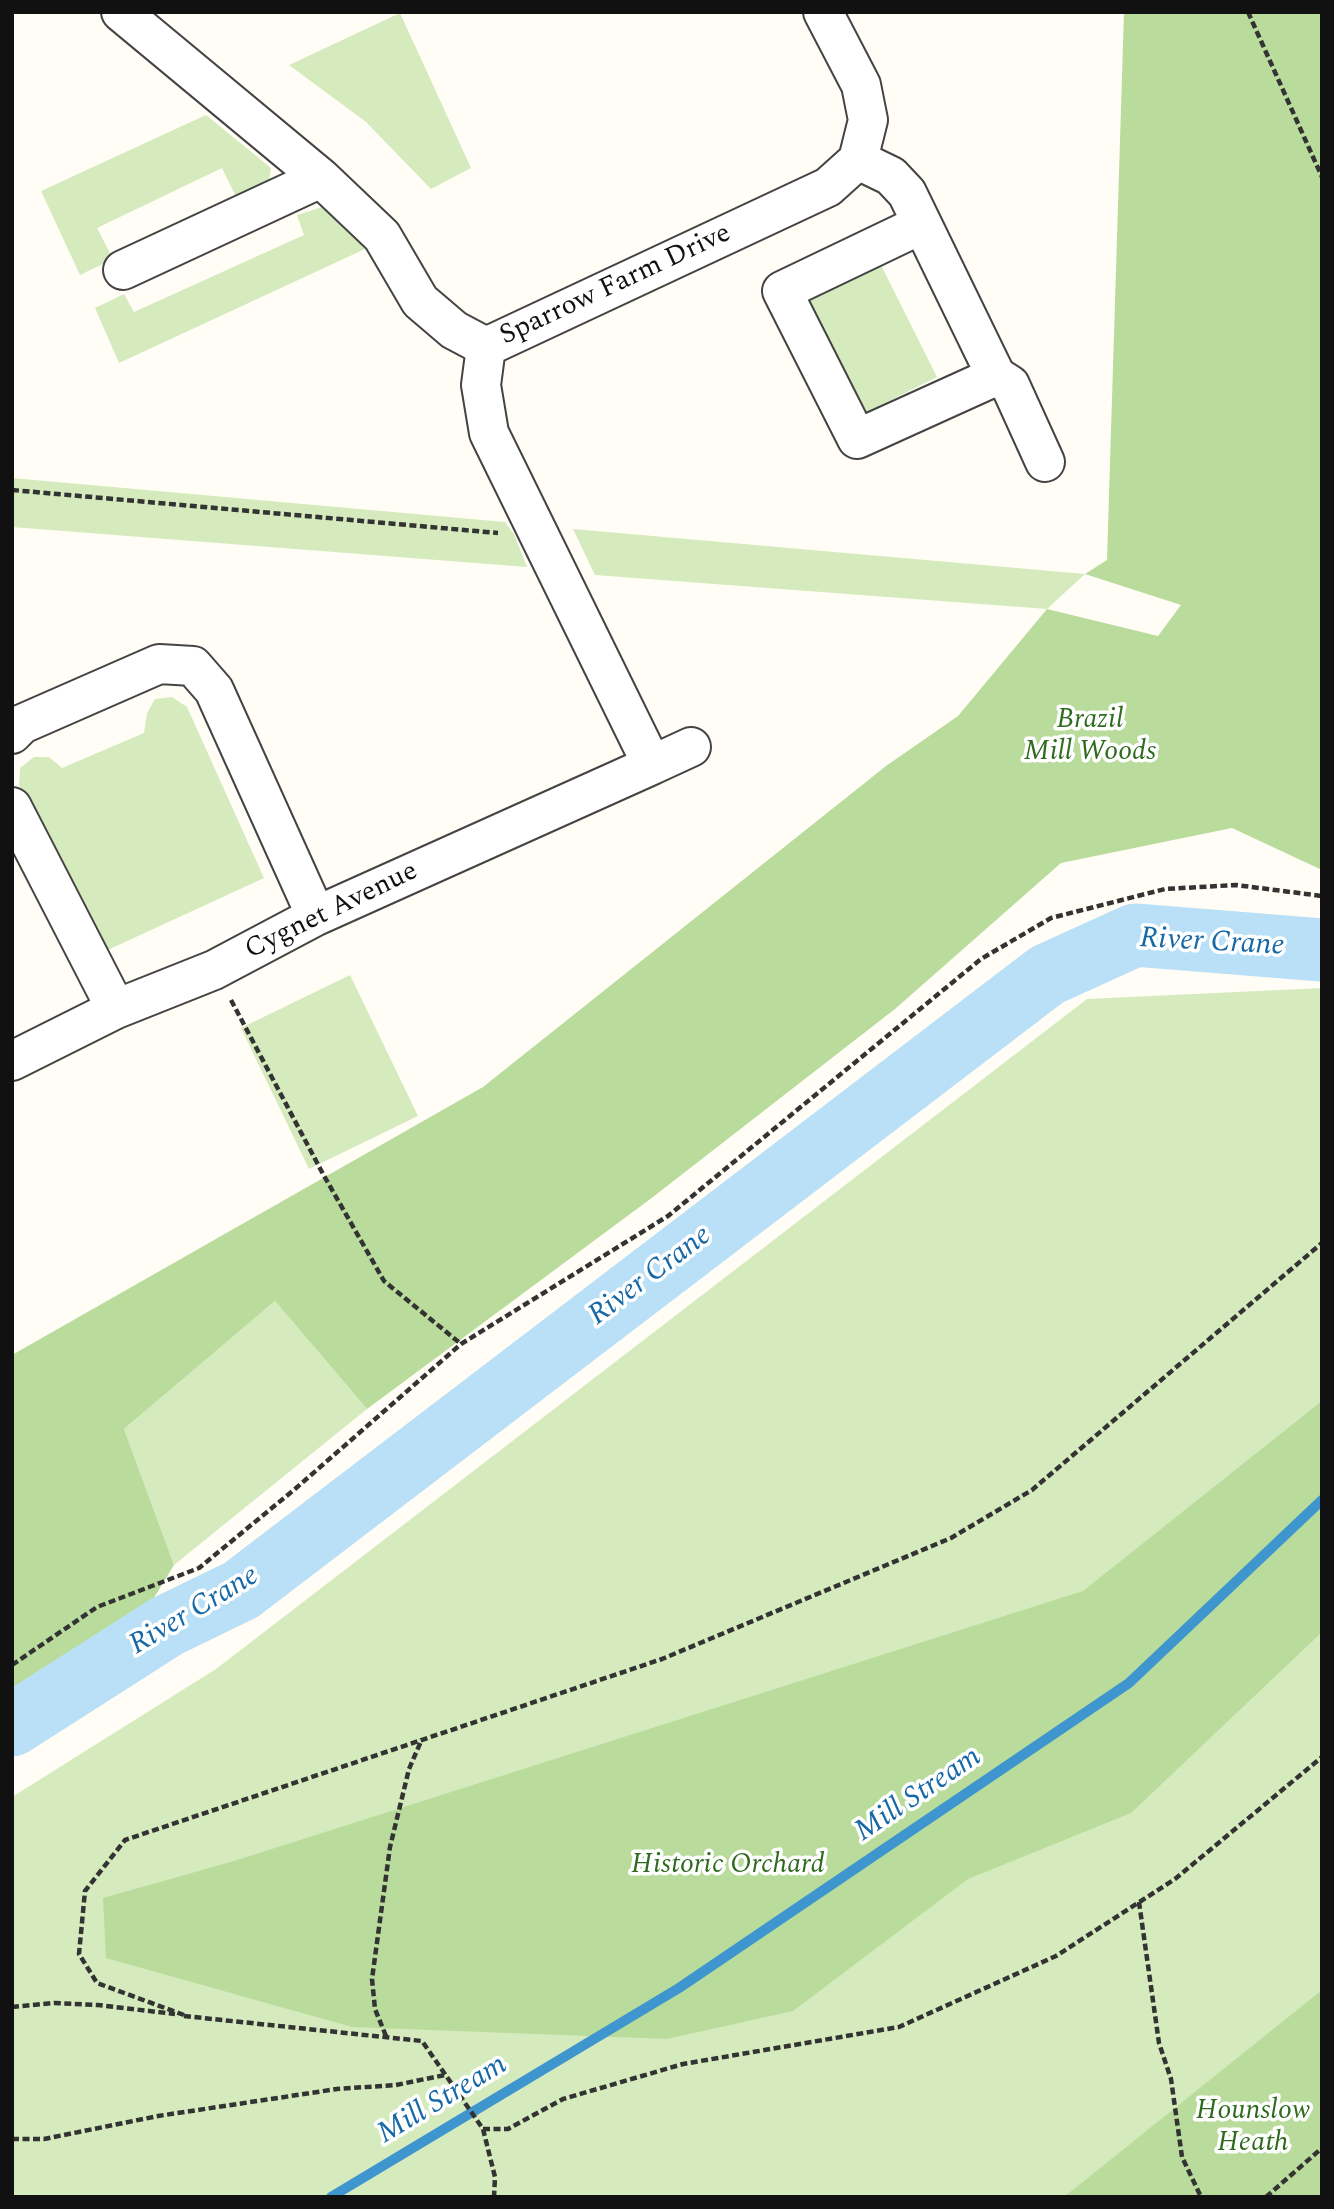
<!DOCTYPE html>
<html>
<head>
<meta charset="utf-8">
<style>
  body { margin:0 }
  #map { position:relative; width:1334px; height:2209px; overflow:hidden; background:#fffdf5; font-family:Spectral,serif }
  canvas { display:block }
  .frame { position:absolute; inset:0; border:14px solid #111; pointer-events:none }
</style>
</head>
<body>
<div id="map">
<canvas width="1334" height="2209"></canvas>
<div class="frame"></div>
</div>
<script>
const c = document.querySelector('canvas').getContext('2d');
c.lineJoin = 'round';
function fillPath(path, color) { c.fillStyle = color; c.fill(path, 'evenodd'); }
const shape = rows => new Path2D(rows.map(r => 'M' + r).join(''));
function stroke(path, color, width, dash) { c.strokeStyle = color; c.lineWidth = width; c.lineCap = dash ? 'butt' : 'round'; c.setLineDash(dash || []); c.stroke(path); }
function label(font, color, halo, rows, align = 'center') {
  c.font = font + ' Spectral,serif'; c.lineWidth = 7; c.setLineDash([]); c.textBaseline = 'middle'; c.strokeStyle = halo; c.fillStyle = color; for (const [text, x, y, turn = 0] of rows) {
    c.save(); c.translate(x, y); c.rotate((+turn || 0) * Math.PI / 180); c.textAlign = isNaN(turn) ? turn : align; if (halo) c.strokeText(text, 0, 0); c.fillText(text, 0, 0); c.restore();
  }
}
const green = shape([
  [400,13,471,168,431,189,366,122,289,65],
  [206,115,271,168,269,180,235,195,222,168,97,228,113,259,80,275,41,191],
  [322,207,365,249,119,363,95,308,124,294,134,312,304,235,297,215],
  [879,261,937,377,865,413,807,297],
  [12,478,505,522,514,534,527,567,12,527],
  [573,529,1085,574,1047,609,595,575],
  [172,697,187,707,264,878,99,954,19,785,20,768,34,757,49,757,62,768,144,733,147,713,155,699],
  [350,975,418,1116,309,1169,241,1028],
  [1322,988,1322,2197,12,2197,12,1797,216,1669,1087,999],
  [275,1301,367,1409,174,1565,124,1429]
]);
const forest = shape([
  [1124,12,1322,12,1322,870,1232,828,1061,863,895,1009,649,1200,367,1409,275,1301,124,1429,174,1565,127,1642,12,1698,12,1355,483,1087,886,766,958,716,1047,609,1158,636,1181,605,1085,574,1107,560],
  [1322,1401,1322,1632,1131,1813,968,1879,793,2011,667,2039,352,2027,106,1958,103,1898,234,1861,1083,1591],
  [1322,1990,1322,2197,1064,2197]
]);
const stream = shape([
  [331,2197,679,1988,1129,1683,1322,1500]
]);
const river = shape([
  [12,1725,167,1626,241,1590,1047,975,1135,935,1322,950]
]);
const path = shape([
  [1248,12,1322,177],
  [12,490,498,533],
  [231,1000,323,1174,384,1281,461,1344],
  [12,1665,97,1607,199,1568,295,1489,461,1344,668,1216,981,959,1051,918,1165,889,1236,885,1322,896],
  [1139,1902,1159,2043,1171,2079,1182,2157,1201,2197],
  [12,2007,54,2003,98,2005,175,2014],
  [184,2015,97,1983,79,1954,85,1891,125,1840,662,1659,951,1538,1032,1490,1322,1243],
  [184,2016,422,2041,483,2129,495,2177,494,2197],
  [386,2036,375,2009,372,1979,390,1847,409,1769,422,1739],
  [483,2129,508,2129,563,2099,683,2064,899,2027,1056,1956,1175,1879,1322,1757],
  [12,2139,44,2139,158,2116,337,2089,396,2085,445,2075],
  [1266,2197,1322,2148]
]);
const minor = shape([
  [121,12,321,178,382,236,420,301,454,330,486,347,828,187,858,160,868,120,861,85,823,12],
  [858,160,891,176,907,193,996,376,857,439,782,291,922,224],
  [123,270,321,178],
  [996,376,1010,385,1045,462],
  [12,734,22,724,159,664,193,666,214,690,316,916],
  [652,765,691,747],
  [12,807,116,1009],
  [12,1061,116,1009,214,970,316,916,652,765,489,433,481,385,486,347]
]);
const streetNames = [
  ["Sparrow Farm Drive",616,286,-25],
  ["Cygnet Avenue",332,912,-26]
];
const parkNames = [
  ["Brazil",1090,722],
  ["Mill Woods",1090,754],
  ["Historic Orchard",728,1867],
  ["Hounslow",1253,2113],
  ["Heath",1253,2145]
];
const waterNames = [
  ["River Crane",1212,944,3],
  ["River Crane",651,1277,-37],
  ["River Crane",195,1612,-31],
  ["Mill Stream",919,1796,-34],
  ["Mill Stream",443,2101,-31]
];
fillPath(green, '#d5ebbd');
fillPath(forest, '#b9dc9c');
stroke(stream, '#3f96cf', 10);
stroke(river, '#b9e0f7', 63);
stroke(minor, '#444', 42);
stroke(path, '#333', 4.5, [7, 3.5]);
stroke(minor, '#fff', 38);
label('28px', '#111', '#fff', streetNames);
label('italic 28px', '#2f6b1f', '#fff', parkNames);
label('italic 30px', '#1768a6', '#fff', waterNames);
</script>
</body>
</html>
